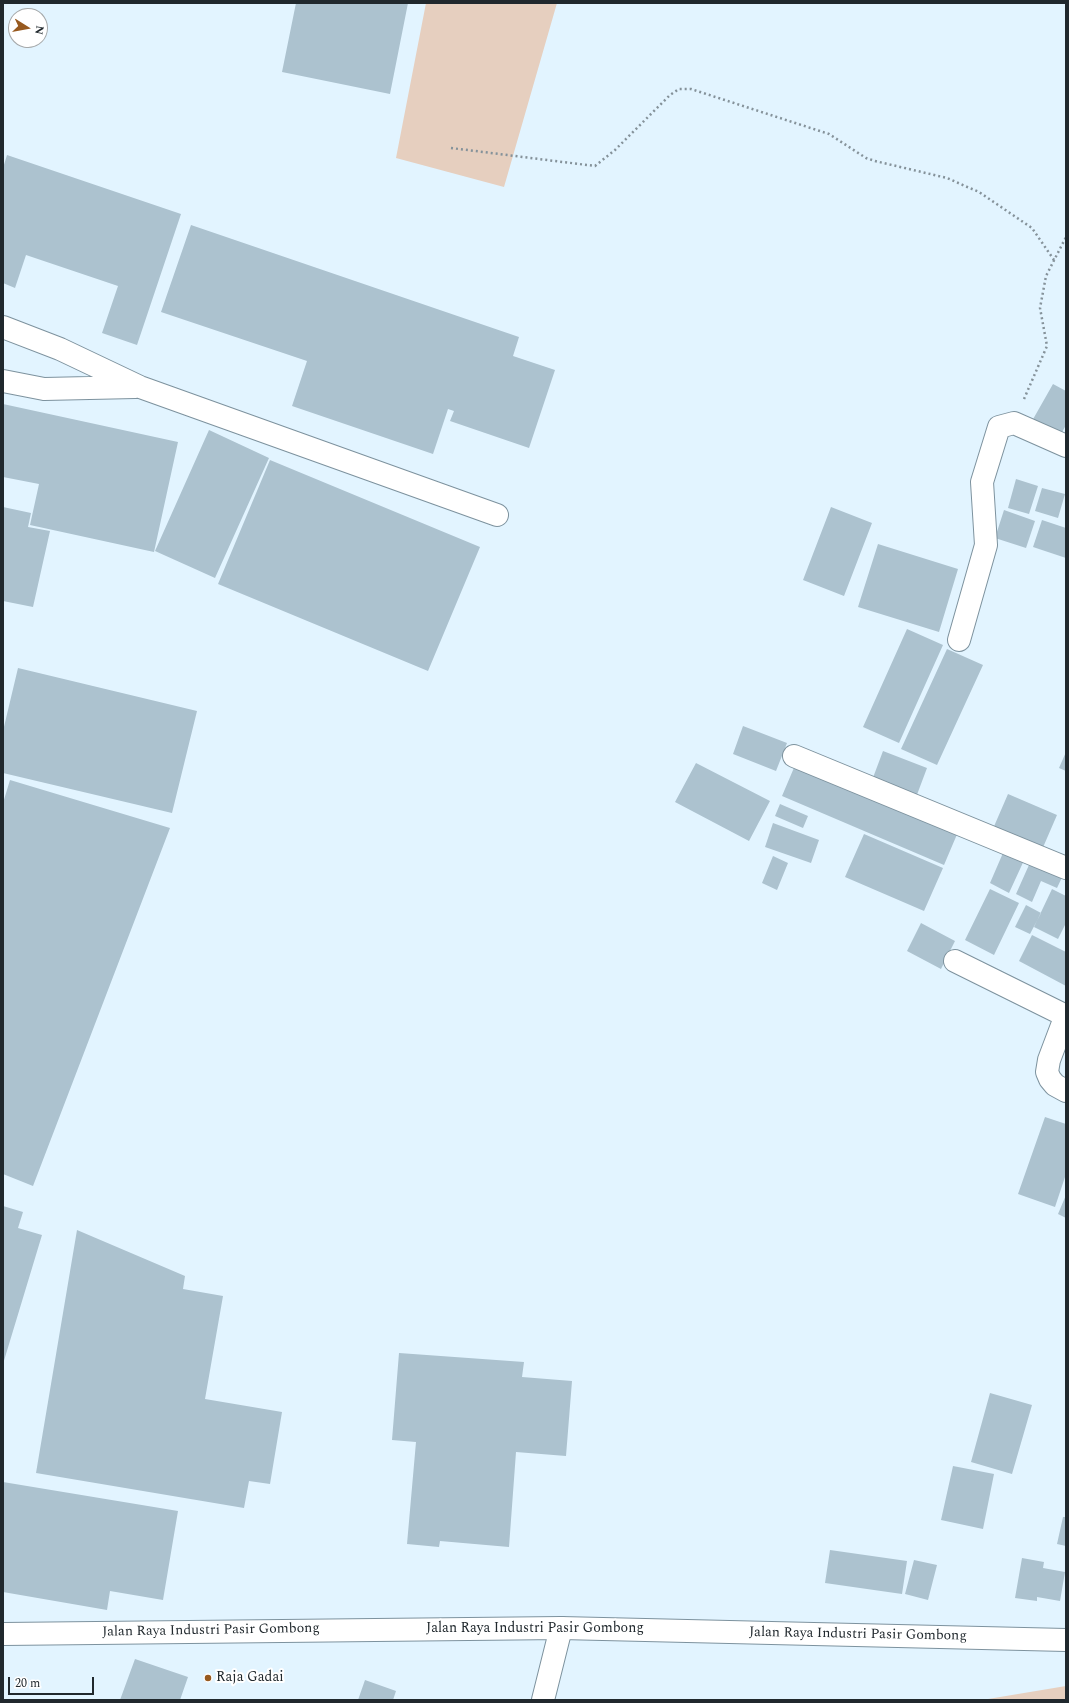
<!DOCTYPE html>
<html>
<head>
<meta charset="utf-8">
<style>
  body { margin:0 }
  #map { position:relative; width:1069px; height:1703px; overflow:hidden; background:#e2f4ff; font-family:Spectral,serif }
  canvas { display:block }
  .frame { position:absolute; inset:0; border:4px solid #20282d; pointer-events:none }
  .north { position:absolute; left:8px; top:8px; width:40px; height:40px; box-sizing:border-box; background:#fff; border:1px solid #a6a9ab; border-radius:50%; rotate:101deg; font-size:11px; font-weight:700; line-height:16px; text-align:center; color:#20282d }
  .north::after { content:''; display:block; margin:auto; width:14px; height:18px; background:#97591f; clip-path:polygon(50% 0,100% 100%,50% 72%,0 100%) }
  .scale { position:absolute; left:8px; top:1677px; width:86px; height:18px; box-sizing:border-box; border:2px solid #20282d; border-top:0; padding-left:5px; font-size:12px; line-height:14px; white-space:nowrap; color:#20282d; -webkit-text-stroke:3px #fff; paint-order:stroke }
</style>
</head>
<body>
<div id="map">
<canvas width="1069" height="1703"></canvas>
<div class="frame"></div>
<div class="north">N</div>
<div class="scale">20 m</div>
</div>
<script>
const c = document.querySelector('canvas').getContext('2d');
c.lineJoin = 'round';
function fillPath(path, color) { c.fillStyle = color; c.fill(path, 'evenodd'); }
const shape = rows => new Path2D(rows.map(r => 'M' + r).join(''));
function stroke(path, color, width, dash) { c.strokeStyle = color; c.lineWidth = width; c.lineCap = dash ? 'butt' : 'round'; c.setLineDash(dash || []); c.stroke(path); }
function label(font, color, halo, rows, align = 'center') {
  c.font = font + ' Spectral,serif'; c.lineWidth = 4; c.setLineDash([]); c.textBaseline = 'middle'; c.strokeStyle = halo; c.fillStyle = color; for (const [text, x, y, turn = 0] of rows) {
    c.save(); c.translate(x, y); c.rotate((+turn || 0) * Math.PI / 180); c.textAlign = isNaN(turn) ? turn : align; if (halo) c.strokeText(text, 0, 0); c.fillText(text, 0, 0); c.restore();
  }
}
const green = shape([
  [426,3,557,3,504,187,396,158],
  [1066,1686,1066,1700,982,1700]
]);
const building = shape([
  [296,3,408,3,390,94,282,72],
  [7,155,181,214,137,345,102,333,118,286,26,255,15,288,3,283,3,168],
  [191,225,519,337,513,356,555,370,529,448,450,421,454,411,448,409,433,454,292,406,307,361,161,312],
  [1053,384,1066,391,1066,425,1060,436,1032,421],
  [3,404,178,442,154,552,30,525,39,484,3,477],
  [209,430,269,458,215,578,155,551],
  [270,460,480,547,428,671,218,584],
  [1016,479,1038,486,1029,514,1008,508],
  [1042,488,1065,494,1058,518,1035,511],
  [3,507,31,513,28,527,50,531,33,607,3,601],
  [831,507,872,523,844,596,803,580],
  [1004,510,1035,521,1026,548,995,538],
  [1042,520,1066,528,1066,558,1033,547],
  [878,544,958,569,939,632,858,607],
  [907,629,943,645,899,743,863,727],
  [947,649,983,665,937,765,901,749],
  [18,668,197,711,172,813,3,773,3,731],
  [743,726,787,743,776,771,733,754],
  [883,751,927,768,915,800,871,783],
  [1066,752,1066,771,1059,768],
  [696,763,770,801,749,841,675,802],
  [796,763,958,832,944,865,782,796],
  [10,780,170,828,33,1186,3,1174,3,803],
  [1008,794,1057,815,1041,852,992,831],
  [780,804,808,816,803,828,775,816],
  [773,823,819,840,811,863,765,847],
  [864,834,943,868,924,911,845,877],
  [1006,846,1026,856,1009,893,990,883],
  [773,856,788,863,777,890,762,883],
  [1033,856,1065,871,1057,888,1041,881,1032,902,1016,894],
  [990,889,1019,903,994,955,965,940],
  [1052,889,1066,896,1066,923,1058,939,1034,927],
  [1026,905,1041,913,1030,934,1015,927],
  [921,923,955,941,941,969,907,951],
  [1032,935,1066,952,1066,986,1019,961],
  [1045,1117,1066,1124,1066,1174,1055,1207,1018,1194],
  [1066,1195,1066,1218,1058,1214],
  [3,1206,23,1212,18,1228,42,1235,3,1364],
  [77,1230,185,1276,183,1289,223,1296,205,1399,282,1412,270,1484,249,1481,244,1508,36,1473],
  [399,1353,524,1362,522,1377,572,1381,566,1456,516,1452,509,1547,440,1541,439,1547,407,1544,416,1442,392,1440],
  [990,1393,1032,1405,1012,1474,971,1462],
  [953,1466,994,1474,983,1529,941,1520],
  [3,1482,178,1511,163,1600,110,1591,107,1610,3,1592],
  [1063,1517,1066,1517,1066,1546,1057,1544],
  [830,1550,907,1561,902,1594,825,1583],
  [1022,1558,1044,1562,1043,1568,1065,1572,1060,1601,1037,1597,1037,1601,1015,1598],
  [914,1560,937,1565,928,1600,905,1594],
  [135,1659,188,1677,180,1700,120,1700],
  [365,1680,396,1691,393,1700,358,1700]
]);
const path = shape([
  [451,148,595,166,615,150,670,95,679,89,691,89,829,134,866,158,875,161,947,178,965,186,979,192,1032,228,1054,260],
  [1024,399,1047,346,1040,308,1046,276,1066,237]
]);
const minor = shape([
  [3,327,60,349,140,387,497,515],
  [3,381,44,389,135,387],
  [959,640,986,545,982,482,999,427,1014,423,1066,446],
  [794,756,1066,868],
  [955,961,1066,1016],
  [1066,1015,1049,1060,1047,1072,1050,1079,1055,1085,1066,1091],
  [543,1700,561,1628]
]);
const major = shape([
  [3,1634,561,1628,1066,1640]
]);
const markers = [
  [208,1678,4,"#97591f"]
];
const streetNames = [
  ["Jalan Raya Industri Pasir Gombong",535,1629],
  ["Jalan Raya Industri Pasir Gombong",211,1631,-1],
  ["Jalan Raya Industri Pasir Gombong",858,1635,1]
];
const poiNames = [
  ["Raja Gadai",216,1678]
];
fillPath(green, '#e6cfbf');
fillPath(building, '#acc2cf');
stroke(minor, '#7d929e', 24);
stroke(major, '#7d929e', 24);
stroke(path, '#85929a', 2.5, [2, 3]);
stroke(minor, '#fff', 22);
stroke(major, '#fff', 22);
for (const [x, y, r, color] of markers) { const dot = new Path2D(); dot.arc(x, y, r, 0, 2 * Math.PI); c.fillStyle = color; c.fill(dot); stroke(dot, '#fff', 1.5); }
label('14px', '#20282d', '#fff', streetNames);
label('14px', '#20282d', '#fff', poiNames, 'left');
</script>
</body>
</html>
